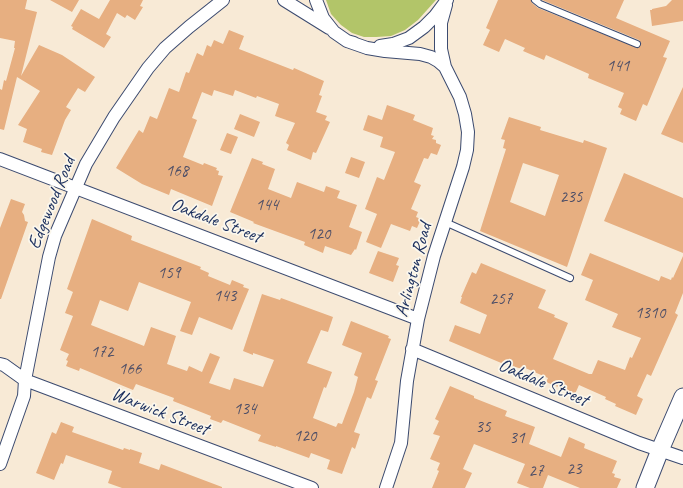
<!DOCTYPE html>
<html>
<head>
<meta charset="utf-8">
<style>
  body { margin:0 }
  canvas { display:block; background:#f8ead6 }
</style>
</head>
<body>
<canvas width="683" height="488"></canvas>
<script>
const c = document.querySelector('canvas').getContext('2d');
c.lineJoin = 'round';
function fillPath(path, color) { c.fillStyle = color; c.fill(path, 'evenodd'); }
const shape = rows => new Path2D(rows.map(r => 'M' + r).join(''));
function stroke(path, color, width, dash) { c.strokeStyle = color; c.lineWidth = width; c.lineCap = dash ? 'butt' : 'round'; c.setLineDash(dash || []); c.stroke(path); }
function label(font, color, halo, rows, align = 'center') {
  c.font = font + ' Caveat,sans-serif'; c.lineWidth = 3.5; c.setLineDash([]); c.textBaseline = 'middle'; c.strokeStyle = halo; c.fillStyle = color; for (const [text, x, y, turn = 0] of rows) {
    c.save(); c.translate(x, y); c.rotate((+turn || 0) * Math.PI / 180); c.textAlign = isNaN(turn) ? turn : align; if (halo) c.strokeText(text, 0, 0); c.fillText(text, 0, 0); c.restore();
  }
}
const green = shape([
  [326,0,436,0,418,20,405,30,391,36,376,37,364,37,352,33,341,25,331,14]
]);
const building = shape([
  [0,0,27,0,25,9,37,12,21,76,39,45,62,55,95,77,85,92,78,88,66,107,71,110,65,120,52,155,41,152,42,149,23,142,27,129,18,125,40,91,17,77,4,130,0,129,0,89,2,90,4,80,6,81,15,48,14,48,15,41,0,38],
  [50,0,79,0,72,12],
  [110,0,143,0,140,6,143,7,135,20,127,15,125,18,117,13,106,34,111,37,104,48,72,29,73,27,71,26,81,9,99,19],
  [498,0,531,0,532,3,538,8,638,48,641,44,639,40,542,0,624,0,616,18,670,41,663,57,667,58,647,106,643,104,636,121,620,114,622,109,618,107,624,93,588,78,589,74,546,55,544,60,523,51,525,48,505,39,499,52,483,45,490,30,486,28],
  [672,0,683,0,683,21,652,26,650,10,652,10,652,9,666,6],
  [229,30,244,36,239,49,293,70,294,68,324,81,319,95,322,96,316,112,327,116,325,120,330,122,316,153,313,152,311,160,287,150,289,145,286,143,295,123,275,116,279,104,257,96,256,98,235,90,233,96,214,90,212,96,202,92,192,118,197,120,183,157,203,165,204,163,217,168,216,170,219,171,218,175,223,176,212,206,171,189,169,195,142,184,116,168,139,130,143,133,150,116,157,119,169,88,179,92,186,72,189,73,197,53,203,56,207,45,211,47,214,40,223,44],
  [683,87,683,143,661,134],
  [387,105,415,115,413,120,433,128,431,135,434,136,432,139,436,140,436,143,441,145,437,155,431,153,428,159,424,158,414,182,421,185,411,209,418,212,416,217,421,219,417,228,412,226,410,231,391,224,381,248,366,242,377,214,365,209,377,177,384,180,395,152,380,147,383,137,363,130,368,115,382,120],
  [240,114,260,122,254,137,234,129],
  [509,117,541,127,540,130,583,143,584,140,607,148,567,267,480,231,506,149,503,148,505,140,501,139],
  [523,163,559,175,545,216,510,202],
  [227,133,238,137,231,154,220,150],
  [351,157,365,162,359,178,345,173],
  [252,158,263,162,262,164,275,169,268,189,291,198,297,182,324,192,326,186,340,191,337,198,357,205,349,227,362,232,356,250,355,249,351,255,325,246,323,253,304,245,305,242,253,223,254,222,230,212],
  [624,173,683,198,683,253,604,221],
  [11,199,25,204,22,212,24,215,25,221,28,222,1,299,0,299,0,228],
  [92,219,132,236,131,240,201,267,200,269,209,273,208,276,230,285,232,280,244,285,243,287,249,289,232,330,199,317,192,335,180,331,191,302,139,282,128,311,100,300,91,325,144,346,151,327,176,336,167,364,187,371,189,366,202,372,210,353,220,357,209,383,230,390,234,378,263,387,274,360,253,353,253,355,243,351,262,294,280,300,281,298,333,317,328,332,321,330,307,363,332,372,326,388,324,387,313,418,336,427,338,423,342,424,354,392,358,377,354,375,362,353,342,345,351,321,389,336,388,338,391,339,375,380,378,381,371,399,367,397,354,432,360,434,355,449,352,447,342,474,327,469,330,460,311,453,309,458,276,446,276,447,258,441,261,435,223,420,221,423,210,419,211,416,173,401,174,398,136,384,133,390,80,368,79,371,66,366,68,361,66,360,69,354,60,350,73,316,65,313,73,292,67,289],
  [378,251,399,258,396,265,399,266,393,282,369,273],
  [590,253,659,281,661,276,671,280,672,277,673,278,683,256,683,293,675,313,678,315,651,376,647,374,637,396,643,399,636,415,615,406,616,404,605,399,606,397,579,385,575,394,546,382,548,378,523,367,522,369,506,364,506,365,449,341,455,325,480,334,487,315,460,303,462,297,461,297,472,272,476,274,481,263,546,290,538,308,555,315,554,317,568,323,553,359,589,374,592,374,598,360,625,370,630,357,632,358,641,338,612,327,618,314,585,300,593,280,581,275],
  [450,386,474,396,474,398,507,411,505,416,535,427,529,444,561,457,569,437,585,444,584,448,617,461,612,473,615,474,614,477,621,479,617,488,580,488,548,475,543,488,530,488,517,483,525,464,474,444,463,469,472,473,465,488,432,488,439,471,437,470,440,463,430,459,440,436,433,434,439,421,435,419],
  [61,422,74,427,72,432,123,450,124,448,130,450,130,449,142,453,139,463,159,470,161,464,222,487,222,488,122,488,108,483,112,471,66,455,63,464,61,463,54,480,36,473,52,432,56,434]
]);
const lane = shape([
  [535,0,540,4,637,44],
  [445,222,570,278]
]);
const street = shape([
  [284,0,329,28],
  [316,0,323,18,334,32,347,41,354,43],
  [347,41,367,48,385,51,420,54,431,57,438,61,445,67,460,97,465,114,468,132,467,150,463,167,434,256,418,319,407,381,401,443,386,488],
  [380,46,393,44,409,38,424,27,435,16,447,0],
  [445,67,441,49,441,23,446,5],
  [0,159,418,319],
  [412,349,639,443,683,458],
  [0,364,4,365,25,380,312,488],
  [0,464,24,396,25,380,49,257,55,236,86,164,114,117,148,68,165,48,189,27,223,0]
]);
const secondary = shape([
  [645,488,660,450,683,397]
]);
const numberNames = [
  ["141",618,67],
  ["168",177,172],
  ["235",571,198],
  ["144",267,206],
  ["120",319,235],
  ["159",169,274],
  ["143",225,297],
  ["257",501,300],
  ["1310",650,314],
  ["172",102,353],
  ["166",130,370],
  ["134",245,410],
  ["35",483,428],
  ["120",305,437],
  ["31",517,439],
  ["23",574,470],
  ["27",536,472]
];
const streetNames = [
  ["Edgewood Road",52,203,-68],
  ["Oakdale Street",216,221,21],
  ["Arlington Road",414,270,-75],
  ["Oakdale Street",543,383,23],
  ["Warwick Street",160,412,21]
];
fillPath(green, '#b2c569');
fillPath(building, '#e7af81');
stroke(lane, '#3c4b70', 8);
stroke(street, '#3c4b70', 14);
stroke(secondary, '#3c4b70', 19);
stroke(lane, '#fff', 6);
stroke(street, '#fff', 12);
stroke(secondary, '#fff', 17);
label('17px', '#4e4f67', null, numberNames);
label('19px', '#1b2f5e', '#fbf7ec', streetNames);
</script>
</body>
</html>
